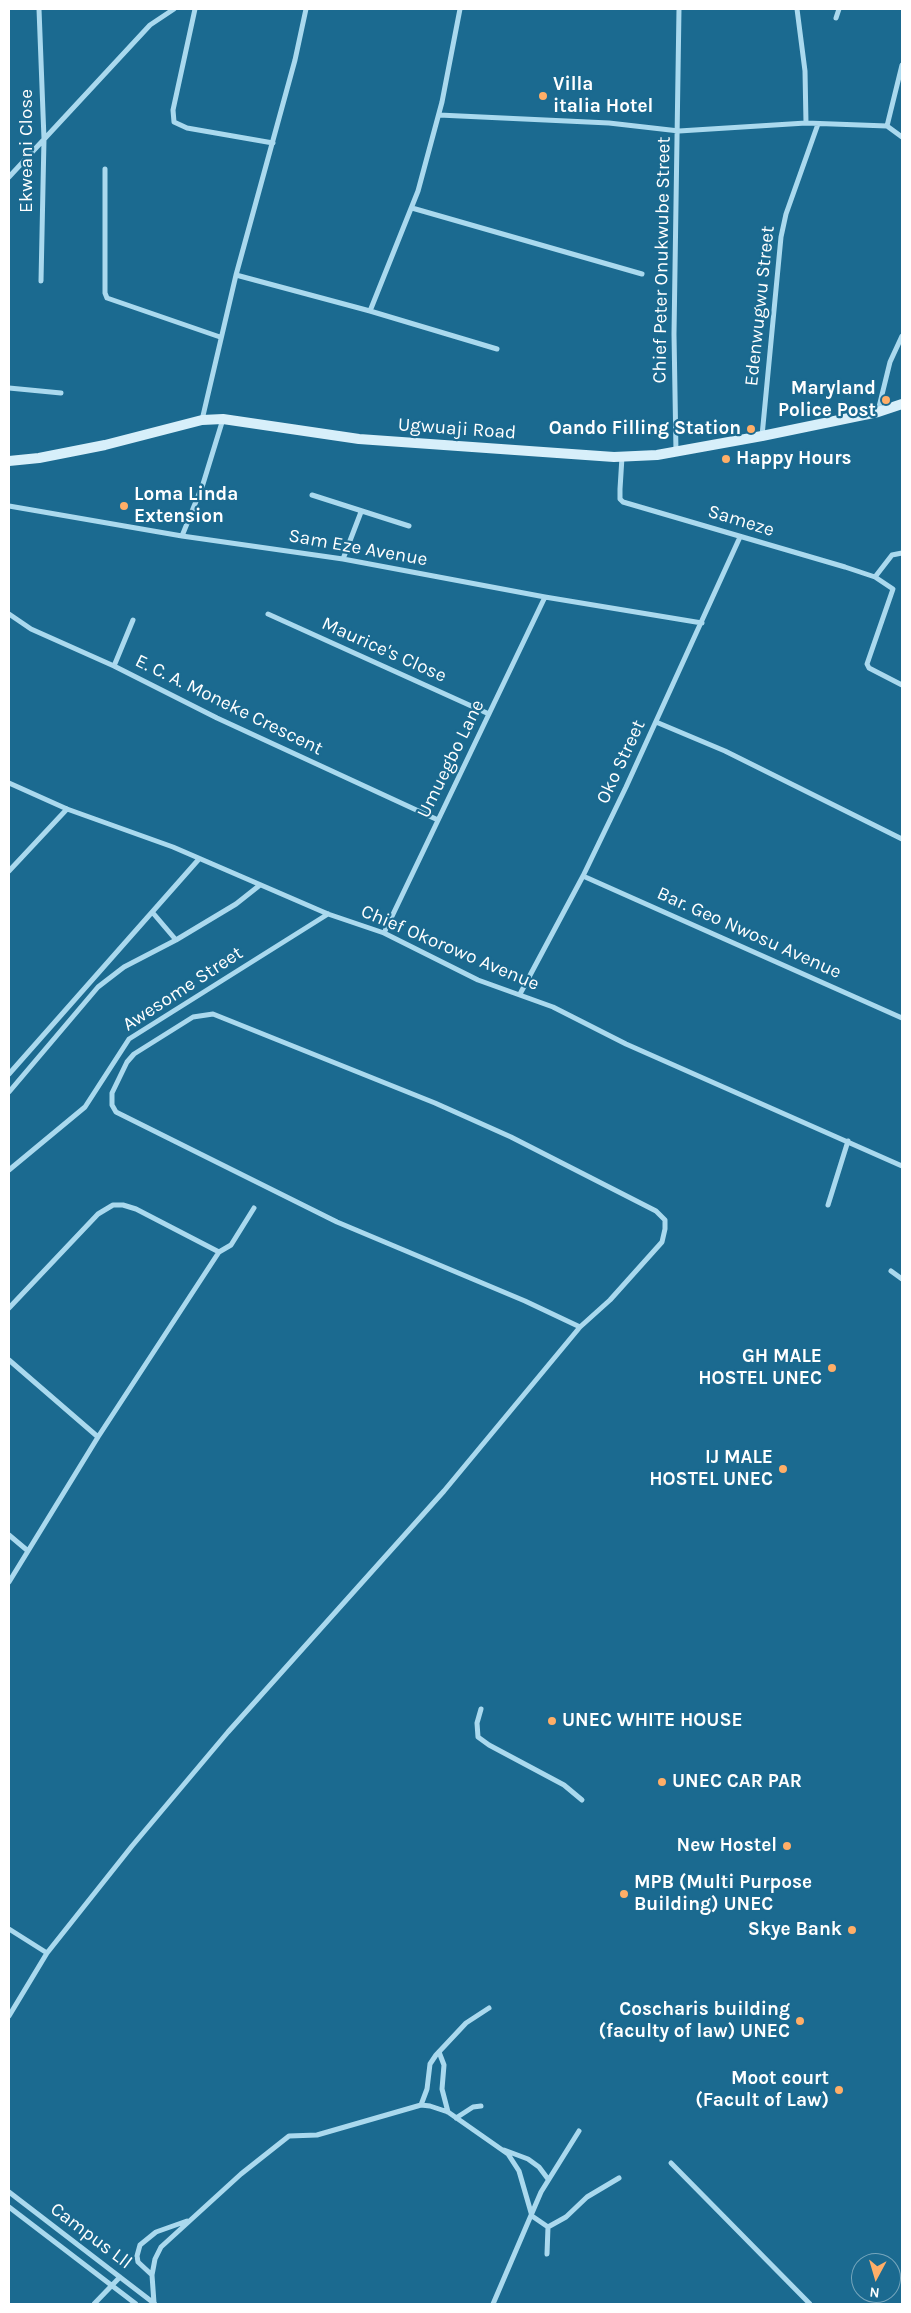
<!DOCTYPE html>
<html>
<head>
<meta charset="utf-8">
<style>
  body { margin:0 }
  #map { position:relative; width:911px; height:2313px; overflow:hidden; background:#1b6a90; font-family:Karla,sans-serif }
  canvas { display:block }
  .frame { position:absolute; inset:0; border:10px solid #fff; pointer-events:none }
  .north { position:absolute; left:851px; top:2253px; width:50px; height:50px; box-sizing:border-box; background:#1b6a90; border:1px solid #76a6bc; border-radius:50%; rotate:186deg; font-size:14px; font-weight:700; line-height:20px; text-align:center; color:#fff }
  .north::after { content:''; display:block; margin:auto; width:18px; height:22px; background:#ffae67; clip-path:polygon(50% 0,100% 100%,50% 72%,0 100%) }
</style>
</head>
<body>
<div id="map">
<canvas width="911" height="2313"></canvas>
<div class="frame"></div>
<div class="north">N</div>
</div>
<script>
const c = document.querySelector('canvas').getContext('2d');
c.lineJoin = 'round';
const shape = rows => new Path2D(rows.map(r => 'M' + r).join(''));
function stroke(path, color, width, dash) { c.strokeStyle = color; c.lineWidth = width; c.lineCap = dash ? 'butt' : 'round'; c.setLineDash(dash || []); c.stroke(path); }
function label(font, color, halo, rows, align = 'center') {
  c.font = font + ' Karla,sans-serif'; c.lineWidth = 4.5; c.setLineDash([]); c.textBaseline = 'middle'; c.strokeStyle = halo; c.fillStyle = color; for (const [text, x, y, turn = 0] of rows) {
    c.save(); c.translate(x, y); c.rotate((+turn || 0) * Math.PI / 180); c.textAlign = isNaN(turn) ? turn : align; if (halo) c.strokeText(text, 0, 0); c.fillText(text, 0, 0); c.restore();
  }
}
const minor = shape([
  [39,9,44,139,41,281],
  [195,9,173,110,174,122,187,128,273,143],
  [797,9,805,71,806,123],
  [836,18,839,9],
  [439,115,609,123,679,131,806,123,887,126,902,137],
  [887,126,902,65],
  [105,169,105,293,107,298,220,337],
  [9,177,150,25,174,9],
  [412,208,642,274],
  [236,275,370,311,497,349],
  [370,311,418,191,442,102,460,9],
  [9,388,61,393],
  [878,411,890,362,902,336],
  [202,420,236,275,295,60,306,9],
  [762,436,781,237,786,214,818,124],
  [676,452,674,334,679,9],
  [622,457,620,489,620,499,623,502,845,567,875,577,893,589,867,664,869,668,902,685],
  [312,495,409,526],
  [9,506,182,536,343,559,545,597,702,623],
  [182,536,203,484,223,419],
  [343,559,361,512],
  [875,577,892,555,902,553],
  [9,614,31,629,114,666,217,718,438,820],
  [268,614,489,714],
  [114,666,133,620],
  [656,722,725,751,902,839],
  [9,783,67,809,173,847,328,914,384,933,478,980,553,1007,626,1044,902,1166],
  [9,871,67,809],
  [583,876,902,1018],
  [153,913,176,940],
  [384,933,545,597],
  [520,994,583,876,626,787,740,537],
  [9,1074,199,859],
  [9,1092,98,987,124,967,176,940,236,904,260,885],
  [9,1170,85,1107,129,1039,328,914],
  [828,1205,848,1141],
  [891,1271,902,1279],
  [9,1308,98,1214,113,1205,123,1205,136,1209,219,1252],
  [9,1360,98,1437],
  [9,1535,28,1551],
  [9,1582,98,1437,219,1252,231,1245,254,1208],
  [481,1709,477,1723,478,1737,489,1745,564,1785,582,1800],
  [9,1929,47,1953],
  [9,2016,47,1953,132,1846,228,1732,444,1491,580,1327,610,1300,662,1242,665,1229,665,1220,656,1211,511,1137,435,1103,213,1014,193,1017,134,1054,127,1062,112,1093,112,1105,116,1112,337,1222,525,1301,580,1327],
  [439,2052,444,2065,442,2089,448,2112],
  [421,2105,427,2089,430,2064,436,2055,466,2023,489,2008],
  [456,2118,473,2107,481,2106],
  [504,2150,528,2159,539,2167,548,2179],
  [671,2163,810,2304],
  [9,2192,155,2304],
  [9,2207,136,2304],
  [547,2254,548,2227],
  [152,2275,138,2262,137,2256,140,2245,156,2232,187,2221],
  [154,2303,152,2275,155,2259,161,2247,241,2174,289,2136,317,2135,421,2105,430,2106,448,2112,508,2154,519,2171,532,2216,548,2227,566,2217,587,2197,619,2178],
  [94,2304,120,2277],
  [493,2304,541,2192,579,2131]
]);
const secondary = shape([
  [9,461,39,458,105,445,202,420,223,419,359,439,614,457,657,455,762,436,878,412,902,404]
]);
const markers = [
  [543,96,5,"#ffae67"],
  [886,400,5,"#ffae67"],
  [751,429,5,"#ffae67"],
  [726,459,5,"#ffae67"],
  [124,506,5,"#ffae67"],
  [832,1368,5,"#ffae67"],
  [783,1469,5,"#ffae67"],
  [552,1721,5,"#ffae67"],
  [662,1782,5,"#ffae67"],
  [787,1846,5,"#ffae67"],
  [624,1894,5,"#ffae67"],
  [852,1930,5,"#ffae67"],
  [800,2021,5,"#ffae67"],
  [839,2090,5,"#ffae67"]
];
const poiNames = [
  ["Villa",553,85,"left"],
  ["italia Hotel",553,107,"left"],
  ["Maryland",876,389],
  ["Police Post",876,411],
  ["Oando Filling Station",741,429],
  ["Happy Hours",736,459,"left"],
  ["Loma Linda",134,495,"left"],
  ["Extension",134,517,"left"],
  ["GH MALE",822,1357],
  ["HOSTEL UNEC",822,1379],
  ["IJ MALE",773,1458],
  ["HOSTEL UNEC",773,1480],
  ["UNEC WHITE HOUSE",562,1721,"left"],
  ["UNEC CAR PAR",672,1782,"left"],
  ["New Hostel",777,1846],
  ["MPB (Multi Purpose",634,1883,"left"],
  ["Building) UNEC",634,1905,"left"],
  ["Skye Bank",842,1930],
  ["Coscharis building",790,2010],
  ["(faculty of law) UNEC",790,2032],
  ["Moot court",829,2079],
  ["(Facult of Law)",829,2101]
];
const streetNames = [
  ["Ekweani Close",27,151,-90],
  ["Chief Peter Onukwube Street",662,260,-89],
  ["Edenwugwu Street",760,306,-84],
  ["Ugwuaji Road",457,429,4],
  ["Sameze",741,521,17],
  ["Sam Eze Avenue",358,548,10],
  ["Maurice's Close",384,650,24],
  ["E. C. A. Moneke Crescent",229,705,26],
  ["Umuegbo Lane",451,759,-64],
  ["Oko Street",621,762,-65],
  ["Bar. Geo Nwosu Avenue",749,933,24],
  ["Chief Okorowo Avenue",450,948,23],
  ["Awesome Street",183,989,-33],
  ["Campus Lll",91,2236,37]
];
stroke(minor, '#aad9ee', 5);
stroke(secondary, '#d7effa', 10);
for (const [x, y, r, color] of markers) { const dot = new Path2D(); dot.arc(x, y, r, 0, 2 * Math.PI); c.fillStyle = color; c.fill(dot); stroke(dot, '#1b6a90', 2); }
label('bold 19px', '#fff', '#1b6a90', poiNames, 'right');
label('19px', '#fff', '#1b6a90', streetNames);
</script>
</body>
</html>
